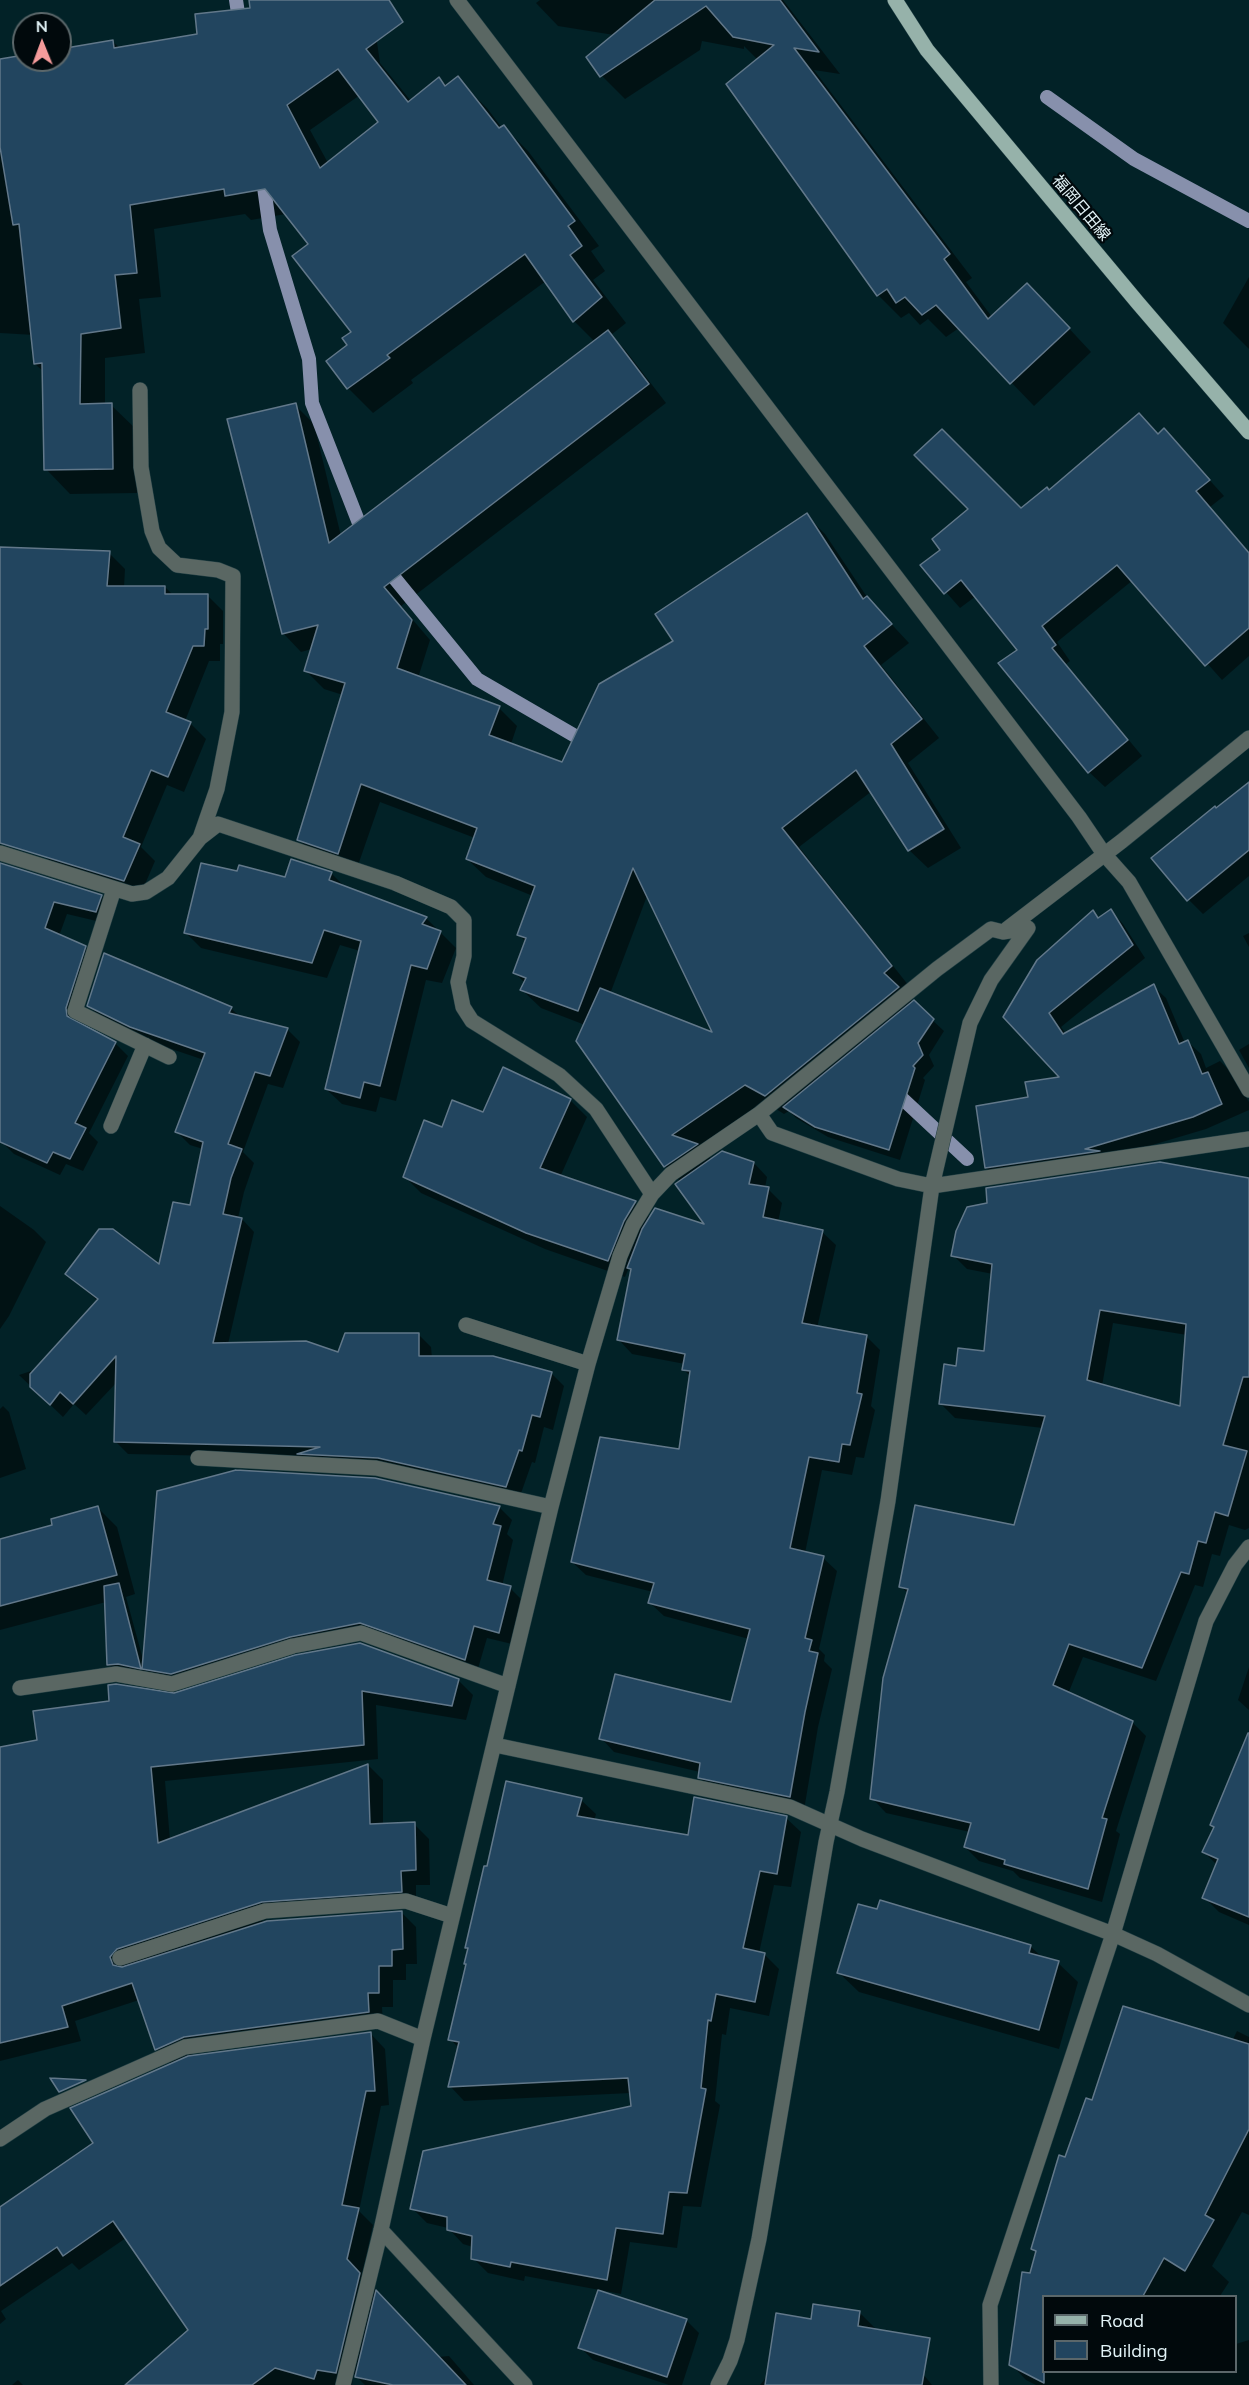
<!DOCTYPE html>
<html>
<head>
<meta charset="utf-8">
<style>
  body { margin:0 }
  #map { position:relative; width:1249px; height:2385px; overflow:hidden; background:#022227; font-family:Mulish,sans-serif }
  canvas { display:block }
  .legend { position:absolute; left:1042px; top:2295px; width:195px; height:78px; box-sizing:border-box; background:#01090c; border:2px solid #5b676a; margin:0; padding:8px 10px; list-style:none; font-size:18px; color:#e3f4f8 }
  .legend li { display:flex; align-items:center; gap:12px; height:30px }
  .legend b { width:30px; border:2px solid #5b676a }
  .north { position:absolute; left:12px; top:12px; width:60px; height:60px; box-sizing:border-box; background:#01090c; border:2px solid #5b676a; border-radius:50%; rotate:359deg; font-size:16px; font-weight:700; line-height:24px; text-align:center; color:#e3f4f8 }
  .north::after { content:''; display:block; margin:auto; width:21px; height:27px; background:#f59b9b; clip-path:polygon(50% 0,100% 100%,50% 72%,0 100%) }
</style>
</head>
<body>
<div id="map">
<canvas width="1249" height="2385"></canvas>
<ul class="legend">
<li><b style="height:8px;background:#96b2aa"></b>Road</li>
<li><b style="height:16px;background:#22455f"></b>Building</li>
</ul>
<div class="north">N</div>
</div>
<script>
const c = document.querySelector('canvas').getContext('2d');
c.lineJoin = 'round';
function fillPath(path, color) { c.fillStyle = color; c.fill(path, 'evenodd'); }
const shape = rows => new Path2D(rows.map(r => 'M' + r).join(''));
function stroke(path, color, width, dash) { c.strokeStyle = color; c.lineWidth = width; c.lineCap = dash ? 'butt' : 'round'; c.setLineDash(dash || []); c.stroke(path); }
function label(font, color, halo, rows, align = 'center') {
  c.font = font + ' Mulish,"Noto Sans JP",sans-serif'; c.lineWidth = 4.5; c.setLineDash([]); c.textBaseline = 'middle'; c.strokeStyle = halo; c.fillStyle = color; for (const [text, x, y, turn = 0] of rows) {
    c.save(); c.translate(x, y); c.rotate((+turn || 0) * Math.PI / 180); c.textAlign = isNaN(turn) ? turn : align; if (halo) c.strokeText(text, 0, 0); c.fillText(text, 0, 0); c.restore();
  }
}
const shadow = shape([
  [250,0,371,0,380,63,411,101,440,79,461,100,463,85,487,108,502,128,504,127,528,151,599,246,591,251,605,271,593,280,626,323,611,335,626,351,666,403,401,606,430,640,418,678,499,708,517,726,511,744,563,764,675,641,806,515,825,534,869,600,909,643,881,665,939,738,908,763,961,848,928,868,909,850,872,791,799,847,909,986,902,992,944,1031,929,1055,934,1066,923,1078,925,1080,900,1160,828,1137,796,1118,789,1111,784,1114,765,1102,700,1147,712,1160,754,1163,767,1177,765,1188,768,1189,782,1203,778,1222,822,1232,836,1245,817,1328,867,1337,880,1350,871,1406,875,1410,864,1458,856,1457,852,1475,822,1470,805,1553,823,1558,837,1571,819,1649,825,1655,824,1661,832,1669,818,1727,804,1810,713,1791,699,1777,700,1772,614,1752,601,1738,732,1703,749,1639,664,1616,650,1603,653,1592,586,1575,572,1562,681,1451,691,1377,684,1370,685,1364,632,1354,619,1340,632,1271,629,1268,625,1277,545,1249,421,1193,404,1176,442,1129,484,1114,570,1100,587,1117,560,1177,635,1203,651,1218,708,1227,681,1182,665,1166,578,1041,585,1025,541,1008,522,990,525,983,515,973,526,942,519,935,533,896,486,877,467,859,475,838,380,802,356,871,317,858,298,839,343,695,324,689,306,671,312,649,301,652,283,633,295,405,314,424,341,536,595,342,574,321,546,281,411,380,413,383,373,413,348,388,328,361,349,345,354,332,310,244,286,214,251,220,245,214,154,229,161,297,139,299,145,353,105,358,105,405,111,405,136,429,137,493,70,494,46,469,44,372,35,364,34,335,0,333,0,61,24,57,24,60,60,60,60,50,112,41,120,48,199,35,251,9],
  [360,95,380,122,328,163,310,130],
  [647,896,715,1035,610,994],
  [540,0,783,0,840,74,814,70,972,278,966,282,992,317,1050,308,1091,352,1034,406,959,328,946,337,928,319,920,325,909,313,901,318,878,295,758,60,744,46,744,49,702,41,700,50,625,99,602,76,614,35,558,26,536,3],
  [1249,277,1249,349,1223,323],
  [1139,415,1159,435,1164,430,1224,496,1210,507,1249,552,1249,656,1222,680,1133,580,1057,642,1070,661,1066,664,1142,756,1105,787,1089,772,1020,650,976,596,960,608,923,566,1049,492],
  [0,548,109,553,125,569,124,587,165,587,173,595,207,595,223,611,223,644,220,644,220,661,209,661,185,721,190,723,206,739,184,792,167,785,141,847,155,861,140,896,60,872,44,855,0,824],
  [1249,783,1249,876,1203,914,1189,900],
  [0,867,101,896,114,909,109,924,67,914,59,936,85,947,98,960,78,1024,115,1043,128,1056,89,1133,98,1142,83,1171,66,1164,60,1175,14,1154,1,1141],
  [238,873,286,879,331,873,345,887,426,918,456,948,442,983,426,980,396,1101,380,1097,376,1112,342,1104,326,1089,360,951,340,945,327,978,201,948,185,932],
  [1111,911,1123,924,1145,958,1061,1027,1066,1034,1153,986,1166,998,1185,1043,1188,1042,1201,1054,1206,1068,1220,1061,1232,1073,1249,1102,1249,1110,1206,1129,1105,1159,999,1180,986,1168,1029,1098,1062,1078,1005,1017,1093,912,1099,918],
  [1249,933,1249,947,1243,936],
  [89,1006,231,1008,240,1017,287,1029,300,1042,283,1088,268,1084,243,1152,254,1163,244,1192,238,1218,242,1219,254,1232,228,1344,339,1353,418,1334,431,1347,432,1358,551,1373,564,1386,553,1430,544,1427,535,1463,532,1462,519,1499,304,1458,128,1454,115,1441,117,1382,86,1415,74,1404,63,1417,19,1375,37,1369,98,1301,67,1274,160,1266,191,1207,203,1149,190,1145,177,1132,204,1060,145,1040,102,1019],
  [1249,1044,1249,1068,1239,1050],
  [1249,1180,1249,1528,1245,1530,1229,1525,1220,1556,1212,1554,1203,1587,1195,1585,1156,1681,1083,1657,1068,1694,1132,1722,1146,1736,1116,1831,1120,1834,1102,1902,1020,1878,1013,1871,979,1861,965,1847,970,1832,886,1813,872,1798,908,1594,901,1586,1015,1527,1043,1428,955,1418,941,1404,957,1367,985,1353,993,1274,967,1269,953,1255],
  [1113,1323,1187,1335,1182,1408,1102,1386],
  [0,1206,34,1230,46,1242,9,1316,0,1329],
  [3,1406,9,1412,26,1469,0,1478,0,1409],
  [499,1507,512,1520,507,1534,513,1540,502,1586,510,1588,523,1601,512,1644,487,1638,477,1672,374,1636,156,1681,146,1670,147,1674,115,1671,109,1665,106,1602,0,1630,0,1541,54,1526,98,1508,117,1527,135,1594,126,1597,144,1663],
  [1249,1667,1249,1710,1238,1700],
  [458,1680,473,1695,466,1720,376,1705,378,1759,165,1781,170,1840,368,1765,383,1780,383,1825,414,1824,429,1839,430,1885,416,1885,416,1906,278,1916,260,1921,402,1913,416,1927,417,1964,406,1964,406,1980,393,1980,393,2007,382,2007,383,2027,199,2052,185,2057,370,2033,385,2049,389,2105,381,2106,359,2211,373,2225,362,2275,438,2357,449,2356,474,2385,365,2385,354,2374,352,2385,125,2385,190,2330,126,2238,79,2270,72,2263,1,2311,6,2319,0,2324,0,2209,95,2144,172,2065,156,2049,139,2000,75,2021,81,2041,0,2061,0,1749,39,1741,174,1695],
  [1249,1775,1249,1925,1219,1912,1204,1897,1217,1865,1204,1852,1215,1828,1212,1825],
  [581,1800,596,1814,594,1821,689,1836,786,1818,801,1832,791,1887,774,1885,759,1953,764,1954,779,1969,769,2016,730,2008,726,2035,722,2034,715,2101,720,2105,701,2207,683,2206,677,2248,630,2242,621,2294,525,2276,524,2281,488,2273,473,2258,473,2247,463,2244,448,2228,427,2223,412,2208,633,2107,631,2093,464,2101,450,2086,459,2048,450,2039,467,1965,469,1950,466,1948,488,1868],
  [1030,1946,1043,1958,1058,1963,1078,1982,1059,2049,859,1992,839,1973],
  [1237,2031,1249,2037,1249,2215,1242,2212,1212,2266,1229,2282,1220,2296,1044,2296,1044,2372,1236,2372,1236,2344,1249,2340,1249,2385,1036,2385,1026,2380,1011,2364,1037,2253,1033,2249,1066,2159,1093,2102,1232,2041],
  [860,2313,875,2328,874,2331,902,2348,932,2385,760,2385,812,2320],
  [686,2320,699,2333,682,2385,669,2385,593,2360,580,2347],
  [18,2380,23,2385,12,2385]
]);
const stream = shape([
  [236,0,240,26],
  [1047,97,1134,159,1249,221],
  [262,173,270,230,309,359,312,403,364,536],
  [383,564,477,679,589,744],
  [892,1089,967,1159]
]);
const building = shape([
  [249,0,389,0,403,22,366,49,408,102,439,77,445,86,458,76,499,128,504,125,575,221,568,226,582,246,570,255,602,297,573,322,525,254,387,355,390,358,347,389,326,361,347,345,342,338,351,332,292,256,308,244,265,189,225,196,224,189,130,205,137,273,115,275,121,328,81,334,80,404,112,403,113,469,44,470,42,363,34,364,19,224,13,225,0,147,0,59,24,55,24,60,60,60,60,49,113,40,114,48,197,34,195,14,250,8,249,0],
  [338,69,378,122,320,168,287,105,338,69],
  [655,0,780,0,819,52,794,48,950,254,944,259,988,319,1027,283,1070,328,1010,384,936,305,922,315,905,297,896,303,887,289,877,296,726,84,774,45,733,37,706,6,600,77,586,57,655,0],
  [608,330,649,384,384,587,412,620,397,668,500,706,489,735,562,762,599,684,673,641,655,614,807,513,863,599,867,596,892,624,864,646,922,719,891,744,944,829,908,851,856,770,782,828,892,966,884,973,899,987,765,1096,745,1085,672,1135,698,1144,664,1167,576,1041,600,988,712,1032,633,868,578,1011,520,990,526,978,513,973,526,938,517,935,535,886,466,859,477,828,361,784,338,854,297,840,345,683,304,671,318,625,282,634,227,419,296,403,329,543,608,330],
  [1139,413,1158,434,1164,428,1210,480,1196,491,1249,553,1249,628,1205,666,1117,565,1042,626,1056,645,1052,648,1128,740,1088,773,998,663,1017,650,961,580,944,594,920,565,940,550,932,539,968,509,914,455,942,429,1021,508,1047,487,1049,490,1139,413],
  [0,547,110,551,107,586,165,586,165,594,208,594,208,629,205,629,204,646,193,646,166,712,191,722,168,777,151,770,123,837,140,844,124,881,0,843,0,547],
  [1249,782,1249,850,1187,901,1151,858,1215,806,1216,808,1249,782],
  [291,859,332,872,329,880,427,917,422,924,441,931,427,969,411,965,380,1086,364,1082,360,1098,325,1089,361,941,324,930,312,963,184,933,201,863,237,871,239,865,285,877,291,859],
  [0,863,102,895,96,912,54,902,45,928,86,946,66,1008,67,1016,116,1042,75,1123,86,1128,70,1159,53,1152,47,1163,0,1142,0,863],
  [1111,909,1133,945,1049,1013,1063,1034,1154,984,1179,1044,1188,1040,1202,1074,1208,1072,1222,1104,1193,1117,1085,1149,1100,1151,985,1168,976,1106,1028,1097,1025,1082,1059,1077,1003,1017,1037,960,1093,910,1098,918,1111,909],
  [104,953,232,1007,229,1013,288,1028,270,1076,255,1072,228,1144,242,1149,231,1178,223,1214,242,1218,213,1343,306,1341,338,1352,345,1333,419,1333,419,1356,493,1356,552,1372,540,1417,532,1415,522,1451,519,1450,506,1487,378,1458,297,1454,320,1447,114,1442,116,1356,73,1404,60,1392,50,1405,30,1387,30,1374,98,1299,65,1274,99,1229,113,1229,159,1264,173,1202,190,1205,203,1142,175,1132,205,1053,130,1027,87,1006,104,953],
  [914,1000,934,1019,918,1043,923,1055,913,1066,915,1068,889,1150,815,1127,783,1107,914,1000],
  [503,1067,571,1099,540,1168,636,1201,624,1221,608,1261,526,1233,403,1177,424,1120,442,1127,452,1100,483,1112,503,1067],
  [722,1151,754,1162,749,1184,769,1187,763,1217,823,1230,802,1323,867,1335,857,1393,862,1394,850,1445,842,1444,839,1462,809,1457,790,1548,824,1556,805,1638,812,1640,809,1651,818,1653,805,1712,790,1797,698,1778,700,1763,599,1739,615,1674,731,1702,750,1629,648,1603,654,1583,571,1562,600,1437,679,1449,690,1371,682,1370,685,1354,617,1340,631,1269,627,1268,642,1229,655,1208,704,1224,675,1184,722,1151],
  [1160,1162,1249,1178,1249,1377,1243,1377,1223,1445,1247,1451,1228,1516,1215,1512,1206,1543,1198,1541,1189,1574,1181,1572,1142,1668,1069,1644,1053,1685,1133,1721,1102,1818,1107,1819,1088,1889,1004,1864,1005,1860,964,1847,971,1823,870,1799,883,1678,908,1589,899,1587,915,1505,1014,1525,1045,1416,939,1404,944,1364,956,1366,958,1348,984,1351,992,1264,951,1256,956,1231,967,1207,987,1203,986,1188,1160,1162],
  [1100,1310,1186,1324,1180,1406,1087,1380,1100,1310],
  [236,1470,375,1478,500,1506,493,1524,501,1526,487,1580,511,1586,499,1633,474,1626,465,1660,360,1623,290,1637,171,1674,142,1669,157,1491,236,1470],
  [98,1506,117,1575,0,1606,0,1539,52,1525,51,1519,98,1506],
  [119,1583,141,1669,118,1664,107,1665,104,1586,119,1583],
  [360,1643,459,1679,452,1706,362,1691,364,1745,151,1767,158,1843,368,1764,370,1824,415,1822,416,1870,401,1871,402,1892,262,1902,117,1949,110,1957,113,1965,122,1967,267,1921,402,1911,403,1949,392,1950,392,1966,379,1966,379,1993,368,1993,369,2012,184,2037,155,2050,132,1983,62,2006,68,2027,0,2043,0,1747,37,1740,33,1711,109,1701,108,1685,116,1684,174,1693,295,1655,360,1643],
  [1248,1733,1249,1733,1249,1917,1202,1898,1218,1859,1202,1852,1214,1827,1210,1825,1248,1733],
  [506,1781,582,1798,577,1816,688,1835,694,1797,787,1816,777,1874,760,1871,743,1948,765,1953,755,2002,716,1994,711,2021,708,2020,701,2088,706,2089,687,2193,669,2192,663,2234,616,2228,607,2280,511,2262,510,2267,471,2259,472,2236,447,2230,447,2217,410,2209,423,2151,631,2106,628,2078,448,2087,459,2042,448,2040,466,1964,464,1964,468,1948,465,1948,484,1866,487,1866,506,1781],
  [880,1900,1031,1945,1029,1953,1059,1961,1039,2030,837,1973,858,1904,877,1909,880,1900],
  [1123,2006,1249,2044,1249,2129,1205,2215,1214,2220,1185,2271,1164,2258,1143,2296,1044,2296,1044,2383,1009,2365,1022,2272,1030,2273,1036,2251,1031,2249,1059,2155,1065,2157,1086,2098,1092,2100,1123,2006],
  [371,2032,375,2091,366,2091,342,2205,359,2208,347,2259,360,2273,336,2373,317,2370,314,2379,275,2368,252,2385,125,2385,188,2330,113,2221,63,2256,57,2247,0,2286,0,2207,93,2143,70,2108,188,2056,371,2032],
  [50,2078,86,2080,59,2092,50,2078],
  [376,2290,466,2385,393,2385,355,2377,376,2290],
  [598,2290,687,2319,667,2377,578,2348,598,2290],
  [813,2304,860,2311,858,2326,930,2338,922,2385,765,2385,776,2313,811,2319,813,2304]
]);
const minor = shape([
  [457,0,1079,817,1104,854,1129,882,1249,1090],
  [140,390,141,467,152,531,159,548,177,565,218,570,233,576,232,712,217,789,200,838],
  [0,853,132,894,146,892,168,878,200,838,218,824,395,883,451,907,464,920,464,956,458,982,463,1007,472,1021,559,1075,596,1109,652,1194],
  [114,889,75,1011,169,1057],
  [1007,929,1122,841,1249,738],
  [759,1114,772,1133,898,1179,932,1186,1249,1139],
  [111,1126,145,1045],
  [466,1325,588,1364],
  [198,1458,376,1468,551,1507],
  [20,1688,116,1674,172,1684,293,1646,361,1633,508,1686],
  [495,1745,790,1807,862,1839,1113,1934,1157,1954,1249,2005],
  [120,1958,265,1911,406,1901,452,1916],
  [0,2139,45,2109,185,2047,378,2021,423,2039],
  [381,2230,525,2385],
  [343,2385,381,2230,423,2039,551,1507,588,1364,620,1256,633,1225,652,1194,671,1174,759,1114,937,969,991,929,1003,932,1028,928,991,980,970,1023,932,1186,888,1501,837,1792,826,1842,759,2239,737,2340,730,2361,718,2385],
  [991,2385,990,2305,1113,1934,1206,1621,1235,1565,1249,1547]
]);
const major = shape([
  [895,0,927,50,1138,303,1249,432]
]);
const streetNames = [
  ["福岡日田線",1081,208,50]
];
fillPath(shadow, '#0007');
stroke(stream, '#8790ac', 14);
fillPath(building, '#22455f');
stroke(building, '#62788a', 1.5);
stroke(minor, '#223f44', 16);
stroke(major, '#223f44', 16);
stroke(minor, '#5a6763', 15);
stroke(major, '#96b2aa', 15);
label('16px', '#e3f4f8', '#01090c', streetNames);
</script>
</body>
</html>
